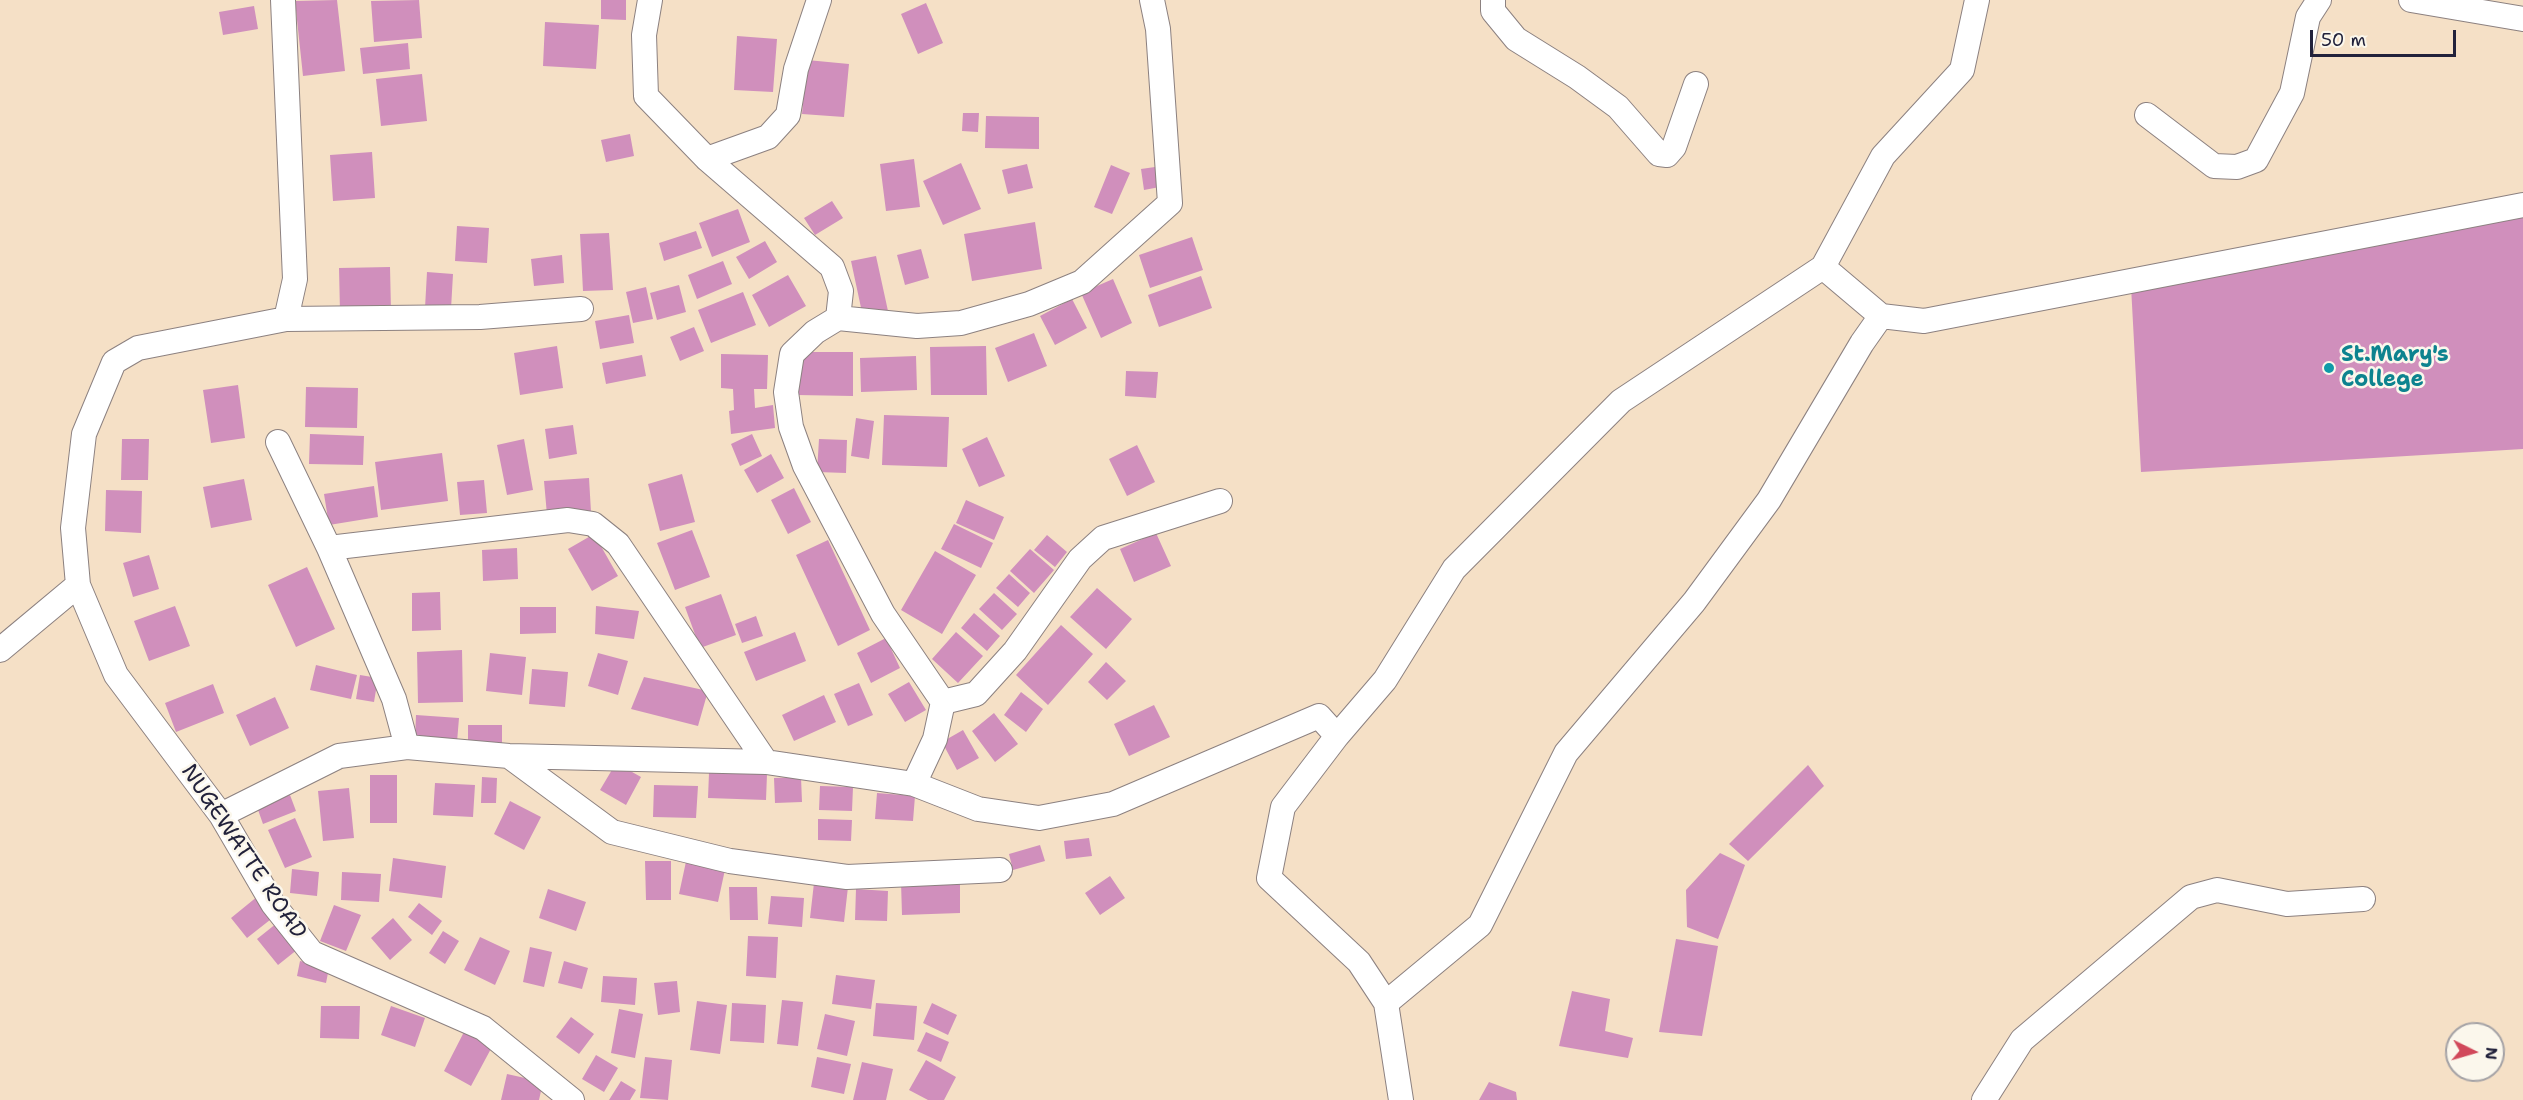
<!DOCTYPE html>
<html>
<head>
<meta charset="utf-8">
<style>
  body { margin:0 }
  #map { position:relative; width:2523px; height:1100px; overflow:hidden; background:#f5e0c6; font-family:"Shantell Sans",sans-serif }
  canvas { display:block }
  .north { position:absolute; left:2445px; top:1022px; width:60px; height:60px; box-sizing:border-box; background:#fbf7ec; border:2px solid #a4a2a5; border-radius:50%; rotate:95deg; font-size:16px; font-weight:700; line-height:24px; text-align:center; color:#22223b }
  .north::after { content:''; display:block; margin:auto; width:21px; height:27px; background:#d1495b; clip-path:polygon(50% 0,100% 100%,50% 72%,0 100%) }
  .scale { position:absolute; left:2310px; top:30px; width:146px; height:27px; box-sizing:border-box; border:3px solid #22223b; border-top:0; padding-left:8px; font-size:18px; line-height:21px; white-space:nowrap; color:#22223b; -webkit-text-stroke:4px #fbf7ec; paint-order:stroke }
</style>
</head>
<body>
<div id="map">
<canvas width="2523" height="1100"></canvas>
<div class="north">N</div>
<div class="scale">50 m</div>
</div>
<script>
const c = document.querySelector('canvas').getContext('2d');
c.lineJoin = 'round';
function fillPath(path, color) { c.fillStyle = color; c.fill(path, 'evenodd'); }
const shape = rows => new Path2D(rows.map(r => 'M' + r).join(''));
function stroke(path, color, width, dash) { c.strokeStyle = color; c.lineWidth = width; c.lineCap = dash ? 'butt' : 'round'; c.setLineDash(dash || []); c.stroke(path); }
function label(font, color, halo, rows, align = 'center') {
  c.font = font + ' "Shantell Sans",sans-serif'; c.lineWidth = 5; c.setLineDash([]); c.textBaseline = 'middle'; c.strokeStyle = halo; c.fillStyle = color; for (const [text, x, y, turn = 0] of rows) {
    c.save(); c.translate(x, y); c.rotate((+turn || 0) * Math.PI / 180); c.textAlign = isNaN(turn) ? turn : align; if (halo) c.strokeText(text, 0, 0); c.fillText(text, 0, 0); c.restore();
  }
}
const building = shape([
  [337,0,345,71,303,76,295,1],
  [419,0,422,38,374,42,371,1],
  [601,0,626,0,626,20,601,19],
  [926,3,943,43,918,54,901,14],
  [254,6,258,29,223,35,219,12],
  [545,22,599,25,596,69,543,66],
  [737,36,777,39,773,92,734,90],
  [408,43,410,69,363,74,360,48],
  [807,60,849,64,844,117,802,114],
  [422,74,427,121,381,126,376,79],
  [963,113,979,113,978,132,962,131],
  [986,116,1039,117,1039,149,985,148],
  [630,134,634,156,606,162,601,140],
  [372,152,375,198,333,201,330,155],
  [914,159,920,207,886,211,880,164],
  [961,163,981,209,943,225,923,181],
  [1027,164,1033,188,1008,194,1002,170],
  [1111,165,1130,173,1112,214,1094,207],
  [1162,166,1165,186,1144,190,1141,169],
  [832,201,843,218,815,235,804,218],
  [738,209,750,242,712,257,699,223],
  [2523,210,2523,449,2141,472,2131,286],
  [1035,222,1042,269,972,281,964,234],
  [457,226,489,228,487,263,455,261],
  [696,231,702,248,664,261,659,243],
  [609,233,613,290,583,291,580,234],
  [1192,237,1203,270,1150,288,1139,255],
  [765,241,777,262,749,279,736,257],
  [921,249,929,278,905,285,897,255],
  [562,255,564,283,534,286,531,259],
  [876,256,888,311,863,317,851,261],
  [723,261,732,284,697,299,688,275],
  [390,267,391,311,340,312,339,268],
  [427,272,453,274,451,309,425,308],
  [788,275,806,306,769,327,752,295],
  [1201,276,1212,308,1159,327,1148,295],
  [1113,279,1132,323,1101,338,1081,293],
  [679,285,686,312,657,320,650,293],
  [646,287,653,319,633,323,626,292],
  [743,292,756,325,711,343,698,310],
  [1072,299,1087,328,1055,345,1040,316],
  [629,315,634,343,600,349,595,321],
  [694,327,704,351,680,361,670,337],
  [1034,333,1047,366,1008,382,995,348],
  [557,346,563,388,520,395,514,353],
  [986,346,987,395,931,395,930,347],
  [798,352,853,352,853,396,797,395],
  [721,354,768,355,767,389,754,389,755,408,773,405,775,428,731,434,729,411,734,410,733,389,721,388],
  [642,355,646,376,606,384,602,363],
  [916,356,917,390,861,392,860,358],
  [1126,371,1158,372,1156,398,1125,396],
  [238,385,245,438,211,443,203,390],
  [306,387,358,388,357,428,305,427],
  [884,415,949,417,947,467,882,465],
  [856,418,874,421,869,459,851,456],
  [573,425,577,454,549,459,545,429],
  [310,434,364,436,363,465,309,464],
  [752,434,762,456,740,466,731,444],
  [987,437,1005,476,979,487,962,449],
  [122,439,149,439,148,480,121,480],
  [524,439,533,490,507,495,497,445],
  [819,439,847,440,846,473,817,472],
  [1137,445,1155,482,1127,496,1109,459],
  [442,453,448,501,381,510,375,462],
  [771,454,784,478,757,493,744,470],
  [682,474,695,522,660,531,648,484],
  [589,478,591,512,547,515,544,481],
  [244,479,252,520,211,528,203,487],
  [484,480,487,513,460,515,457,482],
  [374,486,378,517,329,525,324,494],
  [794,488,811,522,788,534,771,500],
  [106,490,142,491,141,533,105,531],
  [966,500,1004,517,994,540,956,523],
  [954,524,993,543,981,568,941,549],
  [692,530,710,577,675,590,657,543],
  [1156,533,1171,566,1134,582,1120,549],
  [594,534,618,576,592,591,568,549],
  [1047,535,1067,552,1055,567,1034,550],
  [828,540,870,630,838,646,796,555],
  [517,548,518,579,483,581,482,550],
  [1030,549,1054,570,1034,593,1010,571],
  [935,551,976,575,942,634,901,610],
  [149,555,159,589,133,597,123,563],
  [307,567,335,629,296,647,268,585],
  [1009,574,1030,593,1018,607,996,588],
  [1097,588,1132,619,1106,649,1070,617],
  [440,592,441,630,412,631,412,593],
  [994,593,1017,614,1002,630,979,609],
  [721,594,736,635,700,648,685,607],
  [175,606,190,646,149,661,134,621],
  [596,606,639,611,634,639,595,634],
  [520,607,556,607,556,633,520,634],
  [974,613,1000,636,987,651,961,628],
  [756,616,763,636,742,643,735,624],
  [1061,625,1093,654,1048,705,1016,675],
  [795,632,806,661,756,681,744,652],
  [956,632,983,656,958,683,932,659],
  [886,638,900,668,871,683,857,653],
  [462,650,463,702,418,703,417,652],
  [490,653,526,657,522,695,486,691],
  [598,653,628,661,618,695,588,686],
  [1106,662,1126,681,1107,700,1088,682],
  [316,665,357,675,351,699,310,690],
  [532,669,568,672,565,707,529,704],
  [360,675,378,678,374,702,356,699],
  [644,677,708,691,698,726,631,709],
  [909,682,926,710,905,722,888,694],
  [859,683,873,715,848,726,834,694],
  [213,684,224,713,176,732,165,703],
  [1021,692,1043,709,1026,732,1004,715],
  [824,695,836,722,794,741,782,715],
  [275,697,289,728,250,746,236,715],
  [1154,705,1170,737,1129,756,1114,724],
  [994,713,1018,744,995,762,972,731],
  [416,715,459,718,457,742,415,740],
  [468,725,502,725,502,746,468,746],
  [963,730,979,758,957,770,942,742],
  [616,763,641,777,626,805,600,790],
  [1808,765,1824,786,1748,861,1729,844],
  [709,773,767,774,766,800,708,798],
  [370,775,397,775,397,823,370,823],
  [482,777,497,778,496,803,481,803],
  [801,777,802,802,775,803,774,778],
  [435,783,475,785,473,817,433,815],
  [654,785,698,786,696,818,653,817],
  [820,786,853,787,852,811,819,810],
  [349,788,354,838,323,841,318,791],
  [877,793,915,796,913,821,875,819],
  [290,795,296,811,263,824,257,807],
  [510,801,541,817,524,850,494,834],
  [295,818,312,857,285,868,268,830],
  [818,819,852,820,851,841,818,840],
  [1089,838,1092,856,1066,859,1064,841],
  [1040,845,1045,861,1013,870,1009,854],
  [1720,853,1745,865,1718,939,1687,927,1686,890],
  [687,857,726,865,718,902,679,894],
  [393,858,446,866,442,898,389,891],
  [645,861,671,861,671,900,646,900],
  [292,869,319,872,317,896,290,893],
  [342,872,381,874,379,902,341,900],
  [1110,876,1125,898,1100,915,1085,893],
  [960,880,960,913,902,915,901,882],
  [814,883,848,887,844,922,810,918],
  [729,887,757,887,758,920,730,920],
  [548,889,586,902,576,931,539,918],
  [856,889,888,891,887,921,855,920],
  [258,896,275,916,247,938,231,918],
  [771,896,804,898,802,927,768,924],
  [419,903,442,921,432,935,408,917],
  [334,905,361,915,346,951,320,941],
  [393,918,412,940,390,960,371,938],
  [277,923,298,949,278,965,257,939],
  [443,931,459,941,445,964,429,953],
  [748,936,778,937,776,978,746,976],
  [480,937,510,951,495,985,464,970],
  [1676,939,1718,946,1702,1036,1659,1032],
  [530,947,552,952,544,987,523,982],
  [300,961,329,968,326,983,297,976],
  [564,961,588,968,582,989,558,983],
  [836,975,875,980,871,1009,832,1004],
  [603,976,637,978,635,1005,601,1002],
  [677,981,680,1012,658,1015,654,983],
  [1572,991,1610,999,1605,1031,1633,1038,1628,1058,1559,1046],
  [782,1000,803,1002,798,1046,777,1044],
  [697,1001,727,1005,720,1054,690,1050],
  [732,1003,766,1005,764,1043,730,1041],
  [876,1003,917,1006,914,1040,873,1036],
  [932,1003,957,1015,948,1035,923,1023],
  [321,1006,360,1006,359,1039,320,1038],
  [391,1006,425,1018,415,1047,381,1035],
  [619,1009,643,1014,635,1058,611,1053],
  [825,1014,855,1021,847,1056,817,1049],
  [571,1017,594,1034,579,1054,556,1037],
  [465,1030,493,1045,471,1086,444,1071],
  [926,1032,949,1042,941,1062,917,1051],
  [596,1055,618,1068,604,1092,582,1079],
  [645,1057,672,1060,668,1100,640,1098],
  [817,1057,851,1064,844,1094,811,1087],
  [926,1060,956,1077,944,1100,928,1100,909,1090],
  [862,1062,893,1069,886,1100,853,1100],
  [507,1074,543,1082,539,1100,501,1100],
  [621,1081,636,1090,630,1100,609,1100],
  [1489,1082,1516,1092,1517,1100,1479,1100]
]);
const minor = shape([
  [650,0,644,35,646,96,707,159,832,267,841,291,838,318,917,326,961,323,1029,304,1082,282,1170,203,1158,29,1152,0],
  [1493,0,1493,11,1516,39,1577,77,1618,107,1659,154,1667,155,1674,147,1696,84],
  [2411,0,2523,19],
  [2147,115,2214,166,2237,167,2256,160,2292,93,2308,17,2319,0],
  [707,159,768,137,788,115,796,69,819,0],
  [1823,267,1881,316,1924,321,2523,205],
  [838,318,815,332,792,354,786,392,791,427,805,466,883,614,943,702,935,739,914,784],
  [286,319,480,317,581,309],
  [278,442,329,548,394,699,407,747],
  [329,548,568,520,593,524,618,544,766,762,914,784,978,809,1039,818,1113,804,1319,716,1337,736],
  [78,585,116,675,221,815,273,904,312,953,483,1028,572,1100],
  [0,650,78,585,73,528,84,434,114,362,138,348,286,319,295,279,283,0],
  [943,702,976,694,1015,651,1080,559,1103,538,1220,501],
  [509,756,612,832,730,861,847,877,1000,870],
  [221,815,339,756,407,747,509,756,766,762],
  [1386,1003,1480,925,1566,753,1694,602,1769,500,1862,343,1881,316],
  [1401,1100,1386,1003,1359,962,1269,878,1283,807,1337,736,1385,680,1454,569,1621,401,1823,267,1883,156,1962,70,1977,0],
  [1984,1100,2022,1040,2191,897,2217,890,2287,904,2363,899]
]);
const markers = [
  [2329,368,6,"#0f9aa8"]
];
const cultureNames = [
  ["St.Mary's",2341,355],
  ["College",2341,380]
];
const streetNames = [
  ["NUGEWATTE ROAD",243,852,56]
];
fillPath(building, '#d08fbc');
stroke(minor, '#8c8180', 26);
stroke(minor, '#fff', 24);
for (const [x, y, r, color] of markers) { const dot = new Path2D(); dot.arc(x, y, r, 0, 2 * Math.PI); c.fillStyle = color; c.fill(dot); stroke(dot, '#fbf7ec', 2); }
label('bold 22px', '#0d838f', '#fbf7ec', cultureNames, 'left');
label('22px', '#22223b', '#fbf7ec', streetNames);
</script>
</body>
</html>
